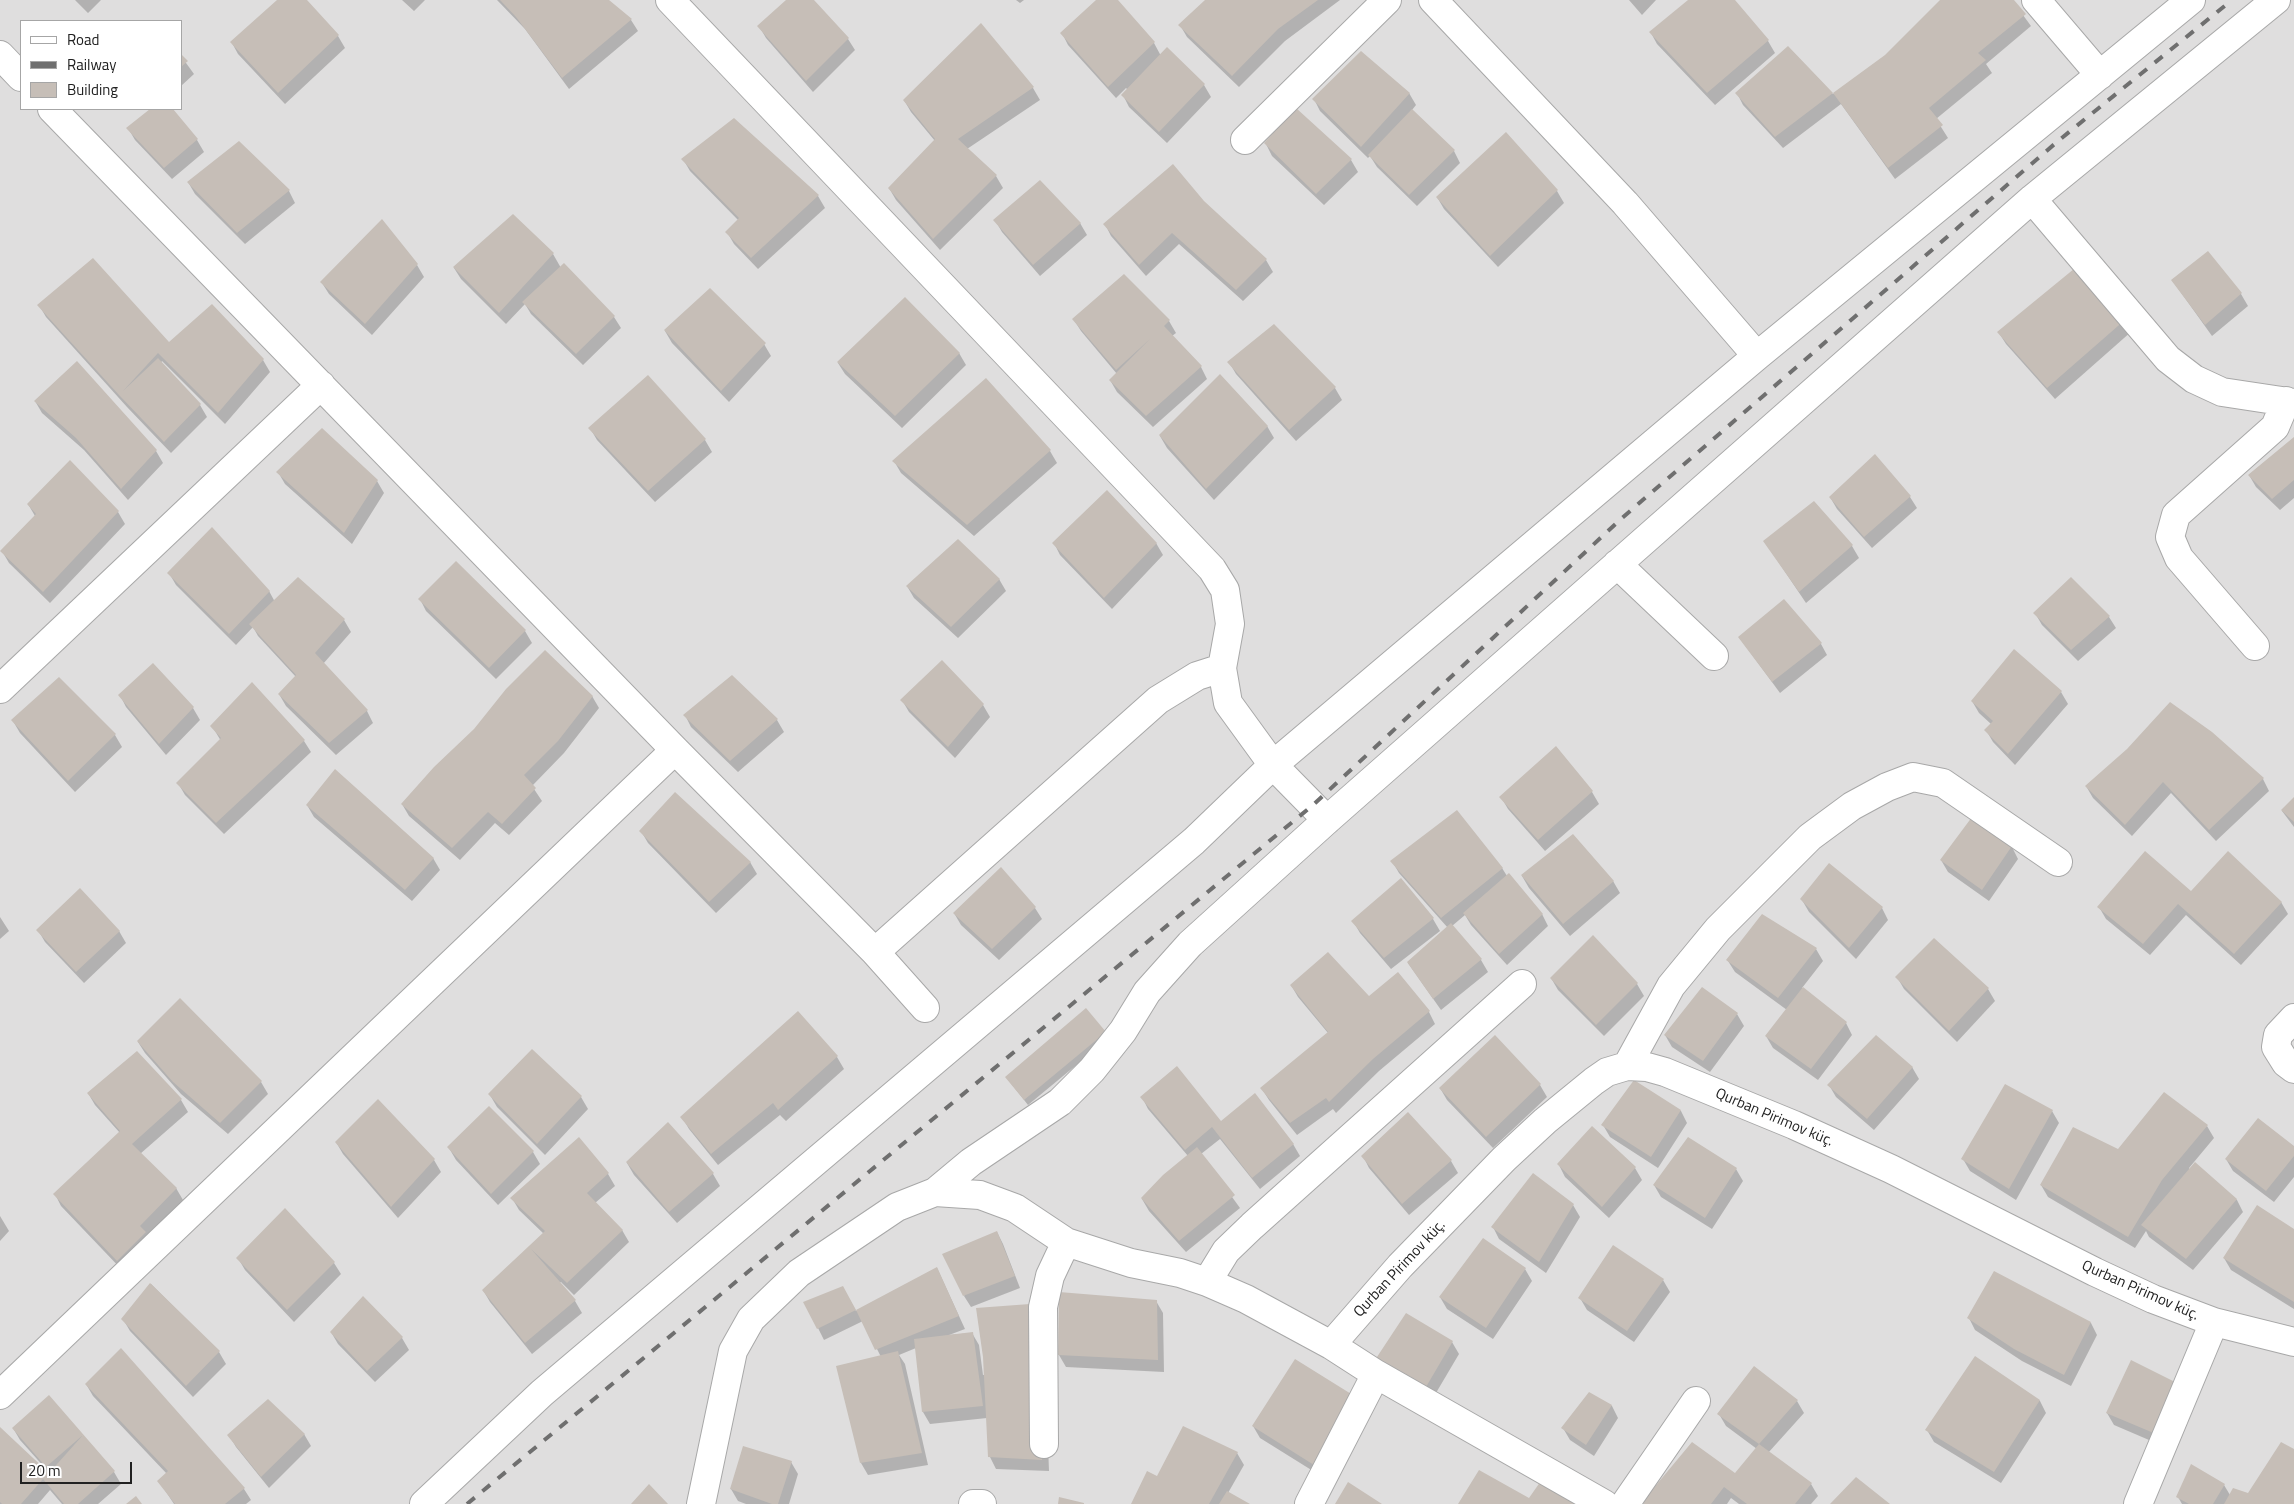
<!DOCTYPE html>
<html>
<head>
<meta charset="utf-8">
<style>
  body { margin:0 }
  #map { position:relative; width:2294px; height:1504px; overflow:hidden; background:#f1efe8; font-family:"Titillium Web",sans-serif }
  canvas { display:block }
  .legend { position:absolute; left:20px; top:20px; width:162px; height:90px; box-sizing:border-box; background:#fff; border:1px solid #a6a6a6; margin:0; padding:6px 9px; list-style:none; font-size:15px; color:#212121 }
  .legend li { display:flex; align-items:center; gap:10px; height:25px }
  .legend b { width:25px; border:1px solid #a6a6a6 }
  .scale { position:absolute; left:20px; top:1462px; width:112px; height:22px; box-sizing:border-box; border:2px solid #212121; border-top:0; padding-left:6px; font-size:15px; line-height:18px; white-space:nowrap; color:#212121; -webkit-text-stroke:4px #fff; paint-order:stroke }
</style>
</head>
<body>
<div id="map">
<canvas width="2294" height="1504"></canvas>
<ul class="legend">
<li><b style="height:6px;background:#fff"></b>Road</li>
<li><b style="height:6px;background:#6f6f6f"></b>Railway</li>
<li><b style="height:14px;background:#c6beb7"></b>Building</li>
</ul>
<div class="scale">20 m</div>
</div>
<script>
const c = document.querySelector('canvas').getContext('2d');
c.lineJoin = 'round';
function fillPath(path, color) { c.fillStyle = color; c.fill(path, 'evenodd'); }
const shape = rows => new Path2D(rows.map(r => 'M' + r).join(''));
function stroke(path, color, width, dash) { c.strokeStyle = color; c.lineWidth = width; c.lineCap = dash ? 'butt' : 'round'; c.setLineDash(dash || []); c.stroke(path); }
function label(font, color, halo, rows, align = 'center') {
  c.font = font + ' "Titillium Web",sans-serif'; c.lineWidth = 5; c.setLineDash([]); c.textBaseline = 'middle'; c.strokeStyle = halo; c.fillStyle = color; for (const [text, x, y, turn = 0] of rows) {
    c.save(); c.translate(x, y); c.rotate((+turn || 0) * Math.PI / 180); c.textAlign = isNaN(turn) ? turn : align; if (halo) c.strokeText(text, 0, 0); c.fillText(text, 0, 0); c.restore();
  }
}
const residential = shape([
  [0,0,2294,0,2294,1504,0,1504],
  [21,21,181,21,181,109,21,109]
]);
const shadow = shape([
  [75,0,101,0,88,13],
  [279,0,305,0,338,36,345,48,285,104,238,54,232,43],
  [402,0,425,0,414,11],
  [497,0,607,0,631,20,638,31,569,89,525,29],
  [788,0,812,0,848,39,855,50,813,92,766,38,759,26],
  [1016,0,1024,0,1020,3],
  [1098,0,1116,0,1154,43,1161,56,1167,49,1204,85,1211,97,1167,143,1129,107,1123,95,1128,90,1126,88,1116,98,1068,45,1062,33],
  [1207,0,1340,0,1285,41,1239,87,1187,37,1180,25],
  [1629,0,1656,0,1642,15],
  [1690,0,1733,0,1768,41,1775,53,1715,105,1657,44,1651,33],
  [1942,0,2012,0,2031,26,1986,64,1992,73,1936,119,1948,138,1895,179,1841,104,1783,148,1743,105,1737,93,1788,47,1833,94,1886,56],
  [981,25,1033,88,1040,100,967,149,996,176,1003,188,940,250,896,200,889,188,935,141,911,112,904,100],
  [181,56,194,74,181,86],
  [1409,93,1416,105,1412,110,1454,151,1460,163,1417,206,1377,167,1370,156,1368,158,1320,111,1314,99],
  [149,109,171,109,197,140,204,152,172,179,135,140,128,128,150,110],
  [1266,144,1351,160,1358,172,1324,205,1272,156],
  [683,159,818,196,825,208,758,269,734,244,727,232,739,221,690,171],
  [188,182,289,191,295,203,245,244,195,194],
  [1557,191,1564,203,1498,267,1444,209,1437,197],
  [1203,202,1266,260,1273,272,1243,301,1179,244,1146,276,1111,236,1105,224],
  [995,220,1080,223,1087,235,1040,276,1002,232],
  [2208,253,2241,294,2248,306,2212,336,2172,280],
  [553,254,561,268,614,317,621,328,583,365,531,314,525,304,506,324,461,279,454,268],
  [417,265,424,277,372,335,329,294,322,283],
  [2079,266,2132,331,2055,399,2006,344,1999,333],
  [39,305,169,344,263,360,270,372,225,424,162,361,161,363,200,405,207,417,171,453,127,407,46,317],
  [1074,320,1169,321,1176,333,1172,336,1201,367,1207,379,1153,427,1117,392,1110,380,1117,374,1081,331],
  [1274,326,1335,388,1342,400,1296,441,1236,374,1229,362],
  [665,331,764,344,771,356,729,402,672,343],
  [959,353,966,365,902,428,845,374,838,363],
  [648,377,705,440,712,452,655,502,597,440,590,428],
  [35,401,156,451,163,463,128,500,84,450,42,413],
  [1267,426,1274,438,1214,500,1167,448,1160,436],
  [2294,438,2294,498,2280,510,2256,487,2249,475],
  [1050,451,1057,463,974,536,901,473,894,461],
  [1875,456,1910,497,1917,508,1872,548,1837,509,1830,497],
  [278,472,377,481,384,493,352,544,285,484],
  [1814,502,1852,546,1859,558,1806,603,1765,542],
  [28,504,118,512,125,524,50,603,9,563,2,551,35,516],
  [1054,543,1156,543,1163,555,1112,609,1060,555],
  [169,573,269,591,275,602,344,620,351,632,323,664,367,711,373,723,336,755,286,706,279,694,296,677,258,636,253,627,236,645,176,585],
  [999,579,1006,591,958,638,914,598,907,586],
  [420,599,525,631,532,643,496,679,426,611],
  [2035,613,2109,617,2116,628,2078,661,2042,625],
  [1739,637,1821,644,1827,655,1780,693],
  [942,662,983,705,990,717,955,758,909,712,902,700],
  [732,676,777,720,784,732,738,772,691,727,685,715],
  [252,684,304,741,311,752,224,834,185,795,178,783,221,741,212,726],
  [2061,692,2068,704,2015,765,1993,742,1986,730,1991,724,1979,713,1972,701],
  [120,695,193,708,200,720,166,755,126,707],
  [592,696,599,708,564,753,532,786,542,801,509,835,495,823,460,860,409,816,402,804],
  [13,721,115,735,122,747,75,792,20,733],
  [1556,747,1592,792,1599,804,1545,851,1508,809,1501,797],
  [2128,750,2263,779,2269,791,2216,841,2171,793,2132,836,2093,798,2086,786],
  [2294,799,2294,827,2282,811],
  [307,805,433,858,440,870,412,901,314,817],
  [641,831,750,862,757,874,716,913,648,843],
  [1573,835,1613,881,1620,893,1570,936,1529,888,1522,876],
  [2012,847,2018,859,1989,901,1948,872,1941,860],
  [1392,861,1502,868,1507,876,1542,914,1548,926,1507,965,1471,925,1465,915,1452,926,1481,960,1488,972,1441,1010,1408,963,1448,928,1399,873],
  [1401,880,1433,919,1440,931,1391,969,1360,933,1353,921],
  [2191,893,2281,902,2288,914,2241,965,2186,915,2150,955,2106,919,2099,907],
  [1802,900,1882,908,1888,920,1856,959,1809,912],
  [1035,908,1042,919,999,960,961,925,954,913],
  [0,917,9,931,0,939],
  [38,930,119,931,126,943,84,983,45,942],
  [1934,939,1988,989,1995,1001,1957,1042,1904,989,1897,977],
  [1816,949,1823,961,1802,988,1846,1023,1852,1035,1818,1080,1773,1048,1766,1036,1787,1010,1735,972,1728,961],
  [1398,973,1429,1012,1435,1024,1379,1071,1336,1113,1333,1109,1297,1135,1269,1100,1262,1089,1328,1033,1298,997,1291,985,1369,998],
  [1551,978,1637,984,1644,996,1604,1036,1558,990],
  [180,1000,261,1082,268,1094,228,1134,181,1094,145,1053,138,1042],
  [1086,1010,1109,1038,1028,1105,1006,1077],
  [798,1013,837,1057,844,1069,786,1121,780,1115,718,1165,689,1129,682,1117],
  [1737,1014,1744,1026,1710,1072,1672,1047,1665,1035],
  [1912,1067,1919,1079,1874,1130,1836,1097,1829,1085],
  [1634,1082,1681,1111,1687,1123,1658,1168,1610,1137,1603,1125],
  [1540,1085,1547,1097,1493,1148,1447,1100,1440,1088],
  [88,1093,181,1100,188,1112,140,1154,176,1188,183,1200,147,1237,124,1272,61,1206,55,1194,120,1133,95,1105],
  [490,1095,581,1097,588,1109,545,1155,497,1107],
  [1142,1097,1293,1144,1300,1156,1260,1189,1220,1139,1201,1154,1240,1208,1186,1252,1149,1211,1142,1199,1188,1156,1148,1109],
  [489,1108,533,1152,540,1164,498,1205,456,1160,449,1148],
  [2052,1111,2059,1123,2016,1200,1970,1171,1963,1159],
  [1408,1114,1451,1161,1458,1173,1409,1215,1369,1168,1363,1156],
  [668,1124,713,1174,720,1186,677,1223,634,1175,627,1163],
  [2207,1126,2214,1138,2189,1168,2190,1170,2195,1164,2237,1200,2243,1212,2193,1270,2149,1237,2146,1231,2135,1248,2048,1197,2041,1185,2118,1151],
  [579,1139,608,1174,615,1186,595,1203,622,1230,629,1242,574,1295,561,1282,559,1283,575,1301,582,1313,532,1354,490,1302,483,1290,544,1234,519,1210,512,1198],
  [336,1142,434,1160,441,1172,398,1218,343,1154],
  [2294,1147,2294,1177,2274,1202,2233,1171,2226,1159],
  [1559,1165,1635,1168,1642,1180,1609,1218,1565,1177],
  [1736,1169,1743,1181,1712,1229,1661,1197,1654,1185],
  [1573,1205,1580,1217,1546,1273,1499,1239,1493,1227],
  [0,1216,9,1231,0,1241],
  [2294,1229,2294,1309,2231,1270,2224,1258],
  [997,1232,1003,1244,1020,1288,971,1307,964,1296],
  [238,1258,334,1263,341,1274,294,1322,245,1270],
  [937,1268,965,1329,949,1335,972,1333,979,1345,983,1375,1045,1367,1049,1471,996,1469,990,1457,987,1418,930,1424,923,1412,916,1348,899,1355,905,1364,928,1465,868,1475,861,1463,881,1357,863,1321,824,1340,818,1328,843,1288,856,1311],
  [1525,1269,1532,1281,1493,1339,1447,1309,1440,1297],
  [1995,1273,2091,1323,2097,1335,2071,1386,2022,1361,1975,1330,1969,1318],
  [1663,1280,1670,1292,1634,1342,1587,1310,1580,1298],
  [151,1284,219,1352,226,1364,193,1397,130,1331,123,1319],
  [363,1298,402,1338,409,1350,375,1382,338,1344,331,1332],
  [1156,1301,1163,1313,1164,1372,1066,1367,1059,1355],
  [1452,1342,1459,1354,1433,1398,1384,1372],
  [1975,1358,2040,1401,2046,1413,2001,1483,1934,1442,1927,1430],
  [1296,1361,1321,1476,1260,1438,1253,1426],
  [2131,1362,2163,1446,2114,1425,2107,1413],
  [86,1384,244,1489,251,1500,246,1504,174,1504,159,1481,167,1474,93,1396],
  [1589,1393,1612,1406,1618,1418,1594,1456,1570,1440,1563,1428],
  [49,1397,114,1472,121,1484,98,1504,62,1504,50,1490,38,1504,0,1504,0,1429,44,1469,45,1468,20,1440,13,1428],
  [1797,1401,1804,1413,1768,1453,1811,1484,1818,1496,1811,1504,1739,1504,1731,1498,1727,1504,1644,1504,1643,1502,1736,1475,1757,1449,1726,1426,1719,1414],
  [304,1434,311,1446,269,1488,236,1447,229,1435],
  [2294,1450,2294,1504,2182,1504,2178,1497,2224,1485,2230,1495,2248,1494],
  [1237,1453,1244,1465,1228,1493,1247,1504,1133,1504,1157,1478],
  [791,1462,798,1474,789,1504,746,1504,738,1501,731,1489]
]);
const building = shape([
  [277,0,307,0,339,35,278,93,230,42],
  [500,0,609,0,632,19,562,78,516,17],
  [786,0,814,0,849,38,806,81,757,26],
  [1096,0,1118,0,1155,42,1108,87,1060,33],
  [1205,0,1318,0,1278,29,1232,76,1178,25],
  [1688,0,1735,0,1769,40,1707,93,1649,32],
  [1940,0,2014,0,2026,14,1978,53,1986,60,1929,108,1943,125,1888,168,1833,93,1885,55],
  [981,23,1034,87,958,139,997,175,933,239,888,188,935,139,903,100],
  [1788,46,1833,93,1775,137,1735,93],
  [1167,47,1205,84,1159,132,1121,95],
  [1361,51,1410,93,1361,147,1312,99],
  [181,54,188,61,181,67],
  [1296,108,1352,159,1316,194,1264,143],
  [150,109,173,109,198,139,164,168,126,128],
  [1412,109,1455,150,1409,195,1368,155],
  [734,118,819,195,751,258,725,232,739,218,681,159],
  [1506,132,1558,190,1490,256,1436,197],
  [239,141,290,190,237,233,187,182],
  [1173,164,1204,201,1267,259,1236,290,1172,233,1139,265,1103,224],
  [1040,180,1081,223,1033,265,993,220],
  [513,214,554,253,499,313,453,267],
  [382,219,418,264,365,324,320,282],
  [2208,251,2242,293,2205,325,2171,280],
  [93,258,169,342,212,304,264,359,218,413,158,353,123,391,158,358,201,404,164,442,119,395,37,305],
  [564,263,615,316,576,354,522,302],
  [2080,264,2126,319,2047,388,1997,332],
  [1124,274,1170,320,1164,326,1202,366,1146,416,1109,380,1150,339,1116,370,1072,319],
  [710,288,766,343,721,391,664,330],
  [905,297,960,353,895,416,837,362],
  [1274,324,1336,387,1289,430,1227,362],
  [77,361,157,450,121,489,76,438,34,401],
  [1220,374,1268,426,1206,489,1159,435],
  [648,375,706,439,648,491,588,428],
  [986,378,1051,450,967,525,892,461],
  [322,428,378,480,344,533,276,472],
  [2294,437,2294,480,2272,499,2248,475],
  [1875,454,1911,496,1864,537,1829,497],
  [70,460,119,511,43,592,0,551,36,514,27,504],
  [1107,490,1157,543,1104,598,1052,543],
  [1814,501,1853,545,1799,592,1763,541],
  [212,527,270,591,229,634,167,573],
  [958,539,1000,579,951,627,906,586],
  [456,561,526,630,489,668,418,599],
  [298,577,345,619,315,653,368,710,329,743,278,694,296,675,249,624],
  [2071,577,2110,616,2071,650,2033,613],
  [1784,599,1822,643,1772,682,1738,637],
  [2014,649,2062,691,2008,754,1984,730,1993,721,1971,701],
  [545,650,593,696,558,741,524,775,536,788,502,824,488,812,452,848,401,804,434,767,474,729,506,689],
  [942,660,984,704,948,747,900,700],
  [153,663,194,707,159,744,118,695],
  [732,675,778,719,730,761,683,715],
  [59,677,116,734,68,781,11,720],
  [252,682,305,740,216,823,176,783,221,738,210,726],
  [2170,702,2212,732,2264,778,2209,830,2163,782,2125,825,2085,786,2127,749],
  [1556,746,1593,791,1538,840,1499,797],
  [335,769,434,858,405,890,306,805],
  [675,792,751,862,709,902,639,831],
  [2294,797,2294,822,2281,810],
  [1457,810,1503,868,1441,918,1390,861],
  [1972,817,2012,846,1982,890,1940,860],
  [1573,834,1614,881,1563,924,1521,875],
  [2145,851,2191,891,2228,851,2282,902,2234,954,2178,904,2143,944,2097,907],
  [1829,863,1883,907,1849,948,1800,899],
  [1001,867,1036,907,992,949,953,913],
  [1509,873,1543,914,1499,954,1463,913],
  [1401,878,1434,918,1384,958,1351,921],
  [80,888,120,931,76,972,36,930],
  [1762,914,1817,948,1778,998,1726,960],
  [1451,923,1482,959,1433,999,1407,962],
  [1593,935,1638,983,1596,1025,1550,978],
  [1934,938,1989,988,1949,1031,1895,977],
  [1328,952,1369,996,1398,972,1430,1011,1373,1059,1329,1102,1326,1098,1290,1123,1260,1088,1328,1032,1290,985],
  [1702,987,1738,1013,1703,1061,1664,1035],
  [1803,987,1847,1022,1811,1069,1765,1036],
  [180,998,262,1081,220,1123,173,1082,137,1041],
  [1086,1008,1106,1032,1024,1100,1005,1077],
  [798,1011,838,1056,778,1110,773,1103,711,1154,680,1117],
  [1495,1035,1541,1084,1486,1137,1439,1088],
  [1876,1035,1913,1067,1867,1119,1827,1085],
  [532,1049,582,1096,537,1144,488,1094],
  [137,1051,182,1099,132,1144,177,1188,140,1226,146,1232,117,1261,53,1194,120,1131,87,1093],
  [1177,1066,1221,1121,1255,1093,1294,1144,1252,1178,1212,1127,1185,1150,1140,1097],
  [1634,1080,1681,1110,1651,1157,1601,1125],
  [2005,1084,2053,1110,2009,1189,1961,1159],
  [2164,1092,2208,1125,2162,1180,2128,1237,2040,1185,2073,1127,2118,1149],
  [378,1099,435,1159,391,1207,335,1142],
  [489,1106,534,1151,491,1194,447,1147],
  [1408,1112,1452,1160,1402,1204,1361,1156],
  [2258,1118,2294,1146,2294,1156,2266,1191,2225,1159],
  [668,1122,714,1173,669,1212,626,1162],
  [1592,1126,1636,1167,1602,1207,1557,1164],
  [579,1137,609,1173,587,1193,623,1230,567,1283,531,1249,576,1300,525,1343,482,1290,545,1231,510,1198],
  [1688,1137,1737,1168,1705,1218,1653,1185],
  [1197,1147,1235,1195,1179,1241,1141,1198,1163,1175],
  [2195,1162,2237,1199,2186,1259,2141,1225],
  [1533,1173,1574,1204,1539,1262,1491,1227],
  [2257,1205,2294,1229,2294,1302,2223,1258],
  [285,1208,335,1262,287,1310,236,1258],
  [997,1231,1015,1276,963,1296,942,1254],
  [1483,1238,1526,1268,1486,1328,1439,1297],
  [1613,1245,1664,1279,1627,1331,1578,1298],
  [937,1267,959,1316,875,1350,856,1310,817,1329,803,1302,843,1286,856,1310],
  [1994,1271,2091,1322,2064,1375,2014,1349,1967,1318],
  [150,1283,220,1351,186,1386,121,1319],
  [1059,1292,1157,1300,1158,1360,1058,1355],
  [363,1296,403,1337,367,1371,330,1332],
  [1030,1304,1041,1415,1042,1460,988,1457,983,1357,976,1308],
  [1406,1313,1453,1341,1426,1387,1375,1360],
  [973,1332,983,1406,922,1412,914,1339],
  [121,1348,245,1488,225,1504,175,1504,157,1481,168,1471,85,1384],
  [898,1351,922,1453,860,1463,836,1366],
  [1975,1356,2040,1400,1994,1472,1925,1430],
  [1295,1359,1356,1397,1314,1465,1252,1426],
  [2131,1360,2179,1384,2156,1434,2106,1413],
  [1754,1366,1798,1400,1759,1444,1812,1483,1795,1504,1747,1504,1724,1487,1711,1504,1644,1504,1642,1502,1692,1442,1735,1473,1759,1444,1717,1414],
  [1589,1392,1612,1405,1586,1445,1561,1428],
  [49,1395,115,1471,78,1504,64,1504,43,1479,21,1504,2,1504,0,1502,0,1427,49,1473,83,1435,46,1467,12,1428],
  [268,1399,305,1434,261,1477,227,1435],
  [1183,1426,1238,1452,1209,1504,1131,1504,1147,1471,1157,1476],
  [2281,1442,2294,1449,2294,1504,2224,1504,2233,1488,2248,1493],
  [743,1446,792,1461,778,1504,772,1504,730,1489],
  [2191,1464,2225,1484,2213,1504,2189,1504,2176,1497],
  [1479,1470,1529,1498,1543,1478,1590,1504,1458,1504],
  [1856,1477,1890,1504,1830,1504],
  [1348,1482,1382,1504,1335,1504],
  [649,1484,668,1504,631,1504],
  [1227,1491,1250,1504,1219,1504],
  [136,1496,142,1504,126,1504],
  [1059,1497,1084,1503,1084,1504,1058,1504]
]);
const minor = shape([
  [670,0,1212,569,1225,590,1230,624,1222,668,1228,703,1273,765,1327,820],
  [1433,0,1625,203,1757,356],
  [2036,0,2100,75],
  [0,55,21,77],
  [52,109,675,750,875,952,925,1008],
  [1245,140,1387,0],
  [2032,199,2168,359,2194,379,2222,392,2294,403],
  [1617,564,1714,656],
  [2255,646,2179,558,2170,537,2176,515,2275,427,2286,401],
  [0,689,321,385],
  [875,952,1158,700,1197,676,1222,668],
  [2294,1018,2278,1035,2276,1047,2286,1063,2294,1069],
  [1627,1066,1671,986,1718,929,1810,837,1852,806,1887,787,1913,777,1943,783,2058,862],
  [935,1192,980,1195,1015,1208,1066,1242,1131,1263,1180,1273,1207,1282,1246,1299,1331,1345,1376,1374,1604,1504],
  [1207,1282,1226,1251,1252,1226,1522,984],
  [1331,1345,1400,1266,1504,1159,1545,1121,1594,1081,1607,1072,1627,1066,1647,1067,1665,1072,1794,1125,1891,1169,2095,1272,2153,1299,2214,1322,2294,1342],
  [0,1395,675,750],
  [1044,1444,1043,1307,1050,1276,1066,1242],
  [424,1504,542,1393,1194,841,1273,765,1757,356,2191,0],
  [701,1504,733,1351,751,1319,799,1273,897,1207,935,1192,971,1162,1060,1102,1092,1070,1123,1031,1147,992,1190,944,1327,820,2032,199,2276,0],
  [973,1504,982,1504],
  [1309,1504,1376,1374],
  [1625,1504,1696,1401],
  [2138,1504,2214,1322]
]);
const rail = shape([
  [467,1504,1313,805,1622,518,2058,141,2232,0]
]);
const streetNames = [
  ["Qurban Pirimov küç.",1774,1118,23],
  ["Qurban Pirimov küç.",1400,1269,-47],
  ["Qurban Pirimov küç.",2140,1291,24]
];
fillPath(residential, '#dfdede');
fillPath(shadow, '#0003');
fillPath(building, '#c6beb7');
stroke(minor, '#a8a8a8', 30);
stroke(minor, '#fff', 28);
stroke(rail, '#6f6f6f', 4, [10, 10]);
label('15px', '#212121', '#fff', streetNames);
</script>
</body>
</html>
